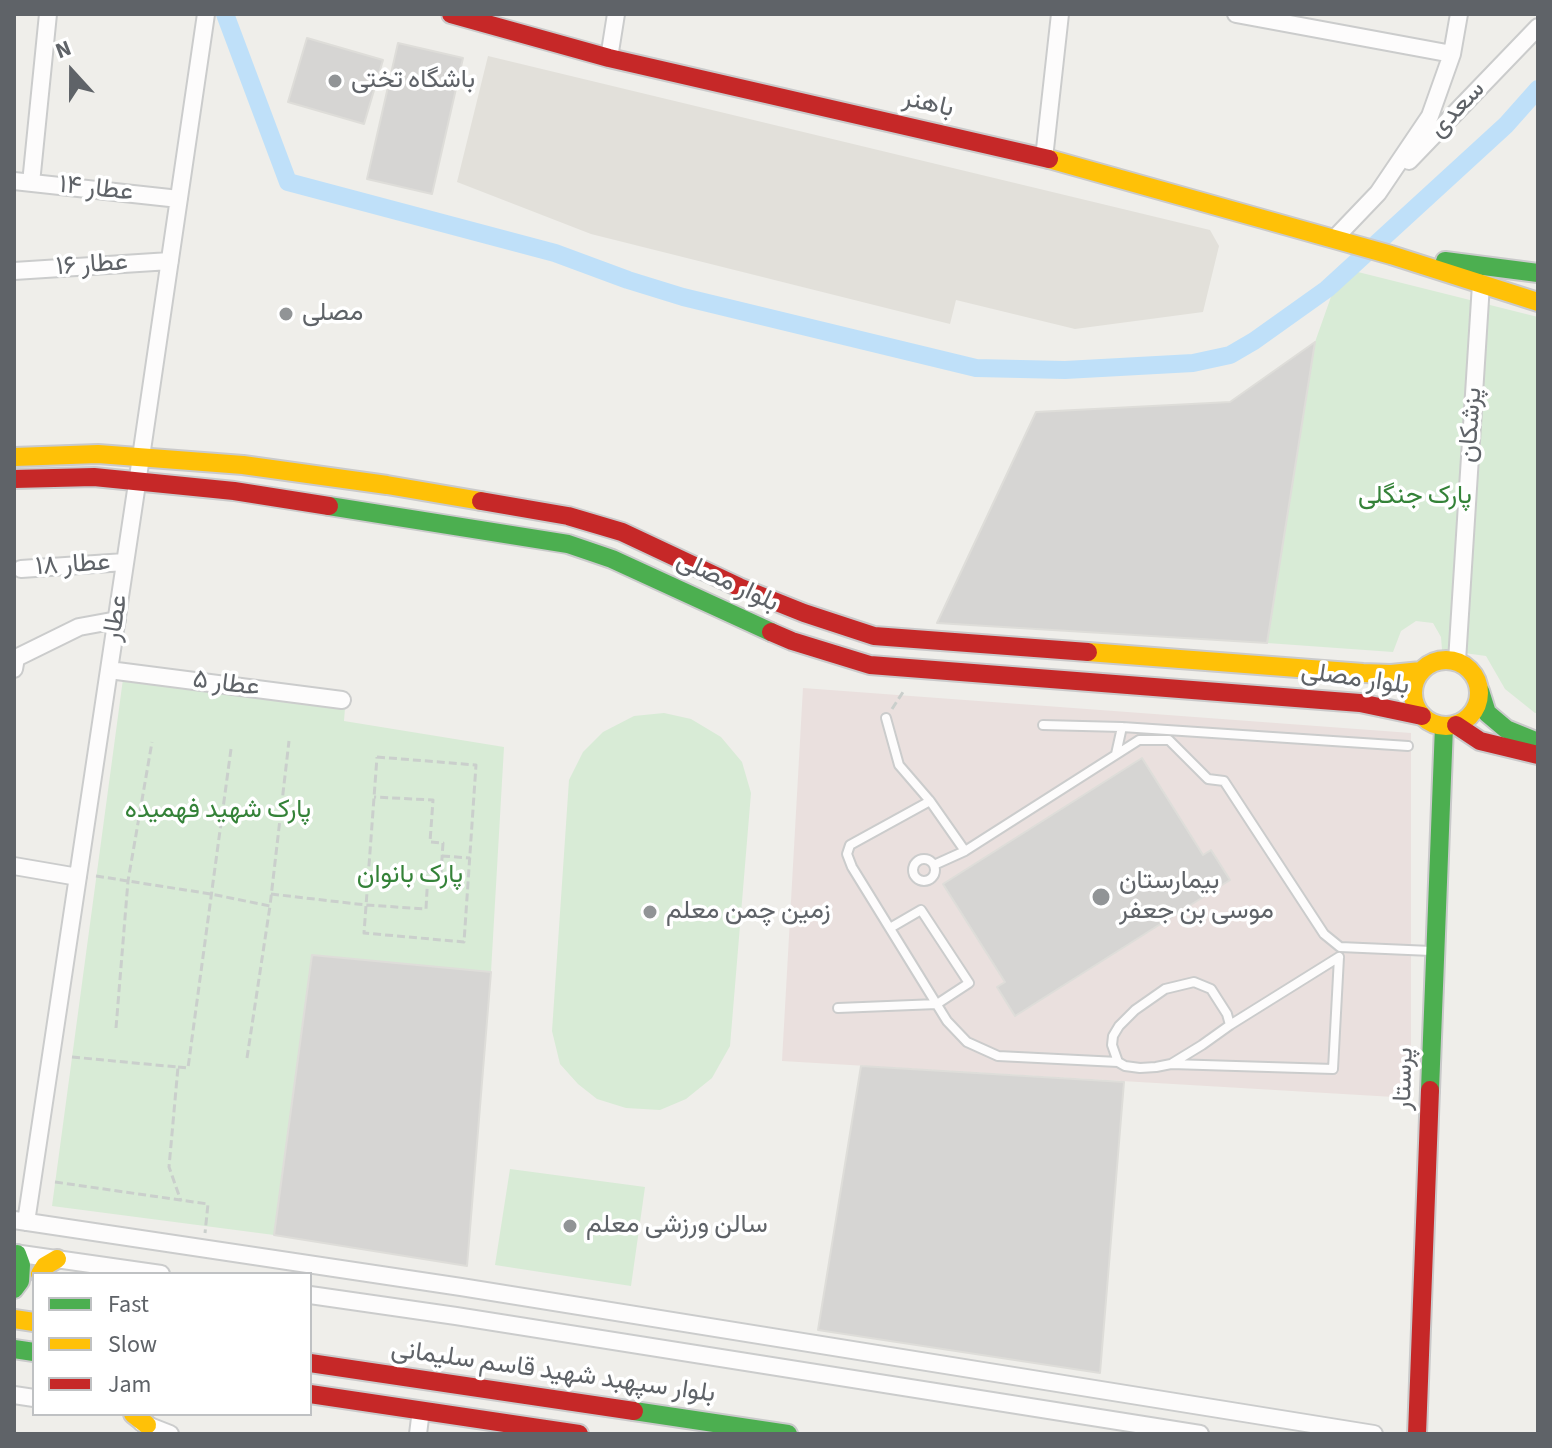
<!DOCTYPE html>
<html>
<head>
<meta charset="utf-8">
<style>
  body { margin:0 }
  #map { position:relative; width:1552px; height:1448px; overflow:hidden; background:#efeeea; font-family:"Source Sans 3",sans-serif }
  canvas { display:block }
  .frame { position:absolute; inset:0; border:16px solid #5f6368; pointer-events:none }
  .legend { position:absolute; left:32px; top:1272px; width:280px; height:144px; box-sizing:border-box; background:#fff; border:2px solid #bfc1c3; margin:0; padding:10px 14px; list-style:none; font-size:24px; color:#5f6368 }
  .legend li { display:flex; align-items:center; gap:16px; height:40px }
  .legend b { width:40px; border:2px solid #bfc1c3 }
  .north { position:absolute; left:32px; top:32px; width:80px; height:80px; -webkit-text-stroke:6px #fff; paint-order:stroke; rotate:339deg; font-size:22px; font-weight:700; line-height:32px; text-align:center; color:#5f6368 }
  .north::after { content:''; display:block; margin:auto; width:28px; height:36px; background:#5f6368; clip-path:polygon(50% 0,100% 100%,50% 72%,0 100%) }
</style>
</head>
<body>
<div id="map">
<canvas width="1552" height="1448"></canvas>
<div class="frame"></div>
<ul class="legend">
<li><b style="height:10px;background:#4caf50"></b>Fast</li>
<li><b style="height:10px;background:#ffc107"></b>Slow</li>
<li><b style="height:10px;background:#c62828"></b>Jam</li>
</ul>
<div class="north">N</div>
</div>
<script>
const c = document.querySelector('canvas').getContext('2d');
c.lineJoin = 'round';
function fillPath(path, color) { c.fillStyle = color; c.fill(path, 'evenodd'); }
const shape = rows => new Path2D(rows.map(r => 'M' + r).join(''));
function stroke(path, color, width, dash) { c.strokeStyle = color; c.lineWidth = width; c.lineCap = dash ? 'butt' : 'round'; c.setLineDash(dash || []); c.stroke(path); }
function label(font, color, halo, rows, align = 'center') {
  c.font = font + ' "Source Sans 3",Vazirmatn,sans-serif'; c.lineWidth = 7; c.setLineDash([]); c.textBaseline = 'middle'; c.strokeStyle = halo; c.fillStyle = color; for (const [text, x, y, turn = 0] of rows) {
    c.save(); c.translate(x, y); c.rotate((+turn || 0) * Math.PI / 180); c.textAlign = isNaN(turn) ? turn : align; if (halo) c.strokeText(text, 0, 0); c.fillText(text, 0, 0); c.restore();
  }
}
const education = shape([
  [488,56,1210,230,1219,246,1203,312,1075,329,956,300,950,324,591,234,457,182]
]);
const medical = shape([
  [803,688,1411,733,1411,1098,782,1061]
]);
const green = shape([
  [1354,271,1538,317,1538,713,1535,713,1505,689,1486,656,1442,650,1441,637,1433,623,1416,621,1401,631,1393,652,1267,643,1315,342,1332,294],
  [123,679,345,708,344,721,504,747,491,972,312,956,274,1235,52,1206],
  [664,713,691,719,721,737,742,762,751,793,730,1046,712,1078,686,1099,660,1110,626,1108,597,1099,578,1084,560,1064,552,1031,569,780,583,752,603,732,634,716],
  [510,1169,645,1187,631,1286,495,1265]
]);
const canal = shape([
  [225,14,288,182,555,253,628,280,683,297,976,368,1065,370,1193,363,1230,355,1254,341,1327,289,1506,125,1538,89]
]);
const building = shape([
  [307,38,383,60,364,124,288,102,307,38],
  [398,43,463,58,432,194,367,179,398,43],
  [1315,342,1267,643,937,623,1036,412,1230,402,1315,342],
  [1142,758,1203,855,1211,850,1230,880,1015,1016,997,987,1005,982,943,884,1142,758],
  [312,955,491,972,467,1266,274,1235,312,955],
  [861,1066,1124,1082,1100,1373,818,1330,861,1066]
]);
const path = shape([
  [892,709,905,689],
  [377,757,476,765,464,942,364,933,377,757],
  [442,856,470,858],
  [96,876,211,894,270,906,289,741],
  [271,894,366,905,426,909,428,872,441,873,443,843,430,842,433,800,374,797],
  [116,1028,128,881,152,742],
  [72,1057,178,1067,169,1167,181,1201],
  [247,1058,270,906],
  [178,1067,188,1068,231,749],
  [55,1182,208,1204,205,1233]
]);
const lane = shape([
  [886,718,899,765,930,801,965,851,1139,740,1169,740,1208,779,1224,781,1324,934,1340,947,1431,951],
  [1043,725,1122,727,1408,746],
  [1116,754,1122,727],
  [930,801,850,845,847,854,852,867,947,1021,967,1042,998,1056,1118,1062],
  '913 870a11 11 0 1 1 22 0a11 11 0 1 1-22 0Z',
  [934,865,965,851],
  [838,1008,937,1004,969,983,921,910,890,928],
  [1230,1025,1339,957],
  [1171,1064,1202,1045,1230,1025,1227,1014,1211,989,1194,982,1165,989,1135,1010,1119,1026,1113,1036,1112,1045,1118,1062,1125,1066,1140,1068,1156,1067,1171,1064,1333,1069,1339,957]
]);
const street = shape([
  [1236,14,1452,54],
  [609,58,616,14],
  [1044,158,1060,14],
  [1409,161,1538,27],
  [14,181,179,199],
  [31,183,48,14],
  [1334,239,1378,193,1430,116,1452,54,1459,14],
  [14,271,170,261],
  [21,569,125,562],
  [1457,661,1481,284],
  [14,669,16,658,79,627,117,620],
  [109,670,342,700],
  [14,866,78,877],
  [14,1220,461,1287,1374,1434],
  [26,1222,141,457,206,14],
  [14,1253,161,1274],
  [310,1295,456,1316,1200,1434],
  [14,1395,34,1398],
  [142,1423,170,1434],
  [418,1434,421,1410]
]);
const fast = shape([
  [1445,261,1538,273],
  [329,506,568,544,612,559,771,632],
  [1480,691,1487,713,1506,729,1538,742],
  [1430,1090,1444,726],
  [14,1289,20,1281,21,1265,17,1254],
  [14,1349,34,1352],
  [634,1411,788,1434]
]);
const slow = shape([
  [1049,159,1391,255,1538,302],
  [14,457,98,454,243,465,387,485,481,501],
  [1088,652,1363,673,1391,674,1421,671],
  '1413 693a33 33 0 1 1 66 0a33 33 0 1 1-66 0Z',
  [40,1274,45,1266,57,1259],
  [14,1319,34,1322],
  [133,1414,147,1425]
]);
const jam = shape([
  [451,14,609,58,1049,159],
  [14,479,94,477,234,491,329,506],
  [481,501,568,516,622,532,739,587,804,613,874,636,1088,652],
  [771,632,792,641,870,665,1360,703,1422,716],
  [1456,725,1480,741,1538,755],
  [310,1363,634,1411],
  [310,1394,579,1434],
  [1417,1434,1430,1090]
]);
const markers = [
  [335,81,8,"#919496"],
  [286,314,8,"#919496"],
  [1101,897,10,"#919496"],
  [650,912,8,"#919496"],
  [570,1226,8,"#919496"]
];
const poiNames = [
  ["باشگاه تختی",351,81],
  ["مصلی",302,314],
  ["بیمارستان",1119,882],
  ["موسی بن جعفر",1119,912],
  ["زمین چمن معلم",666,912],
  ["سالن ورزشی معلم",586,1226]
];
const streetNames = [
  ["باهنر",928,105,13],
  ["سعدی",1458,110,-46],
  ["عطار ۱۴",96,190,6],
  ["عطار ۱۶",92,266,-4],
  ["پزشکان",1472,425,-86],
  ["عطار ۱۸",73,566,-4],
  ["بلوار مصلی",727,583,25],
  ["عطار",117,618,-81],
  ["بلوار مصلی",1355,680,8],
  ["عطار ۵",226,685,7],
  ["پرستار",1405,1079,-88],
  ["بلوار سپهبد شهید قاسم سلیمانی",553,1373,8]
];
const parkNames = [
  ["پارک جنگلی",1415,497],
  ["پارک شهید فهمیده",218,811],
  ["پارک بانوان",410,876]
];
fillPath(education, '#e2e0da');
fillPath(medical, '#eae0de');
fillPath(green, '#d8ebd6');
stroke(canal, '#bfe0f9', 18);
fillPath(building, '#d6d5d3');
stroke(building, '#deddd9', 2);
stroke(lane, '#cbcccc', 12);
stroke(street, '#cbcccc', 20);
stroke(fast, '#cacacb', 22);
stroke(slow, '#cacacb', 22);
stroke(jam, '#cacacb', 22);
stroke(path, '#cacfcc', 3, [8, 4]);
stroke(lane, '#fdfcfc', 8);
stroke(street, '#fdfcfc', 16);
stroke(fast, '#4caf50', 18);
stroke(slow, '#ffc107', 18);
stroke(jam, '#c62828', 18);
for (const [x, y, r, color] of markers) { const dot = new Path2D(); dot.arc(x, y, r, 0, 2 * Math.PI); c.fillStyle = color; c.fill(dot); stroke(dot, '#fff', 3); }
label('26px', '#5f6368', '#fff', poiNames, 'left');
label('26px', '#5f6368', '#fff', streetNames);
label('26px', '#348238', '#fff', parkNames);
</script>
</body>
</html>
